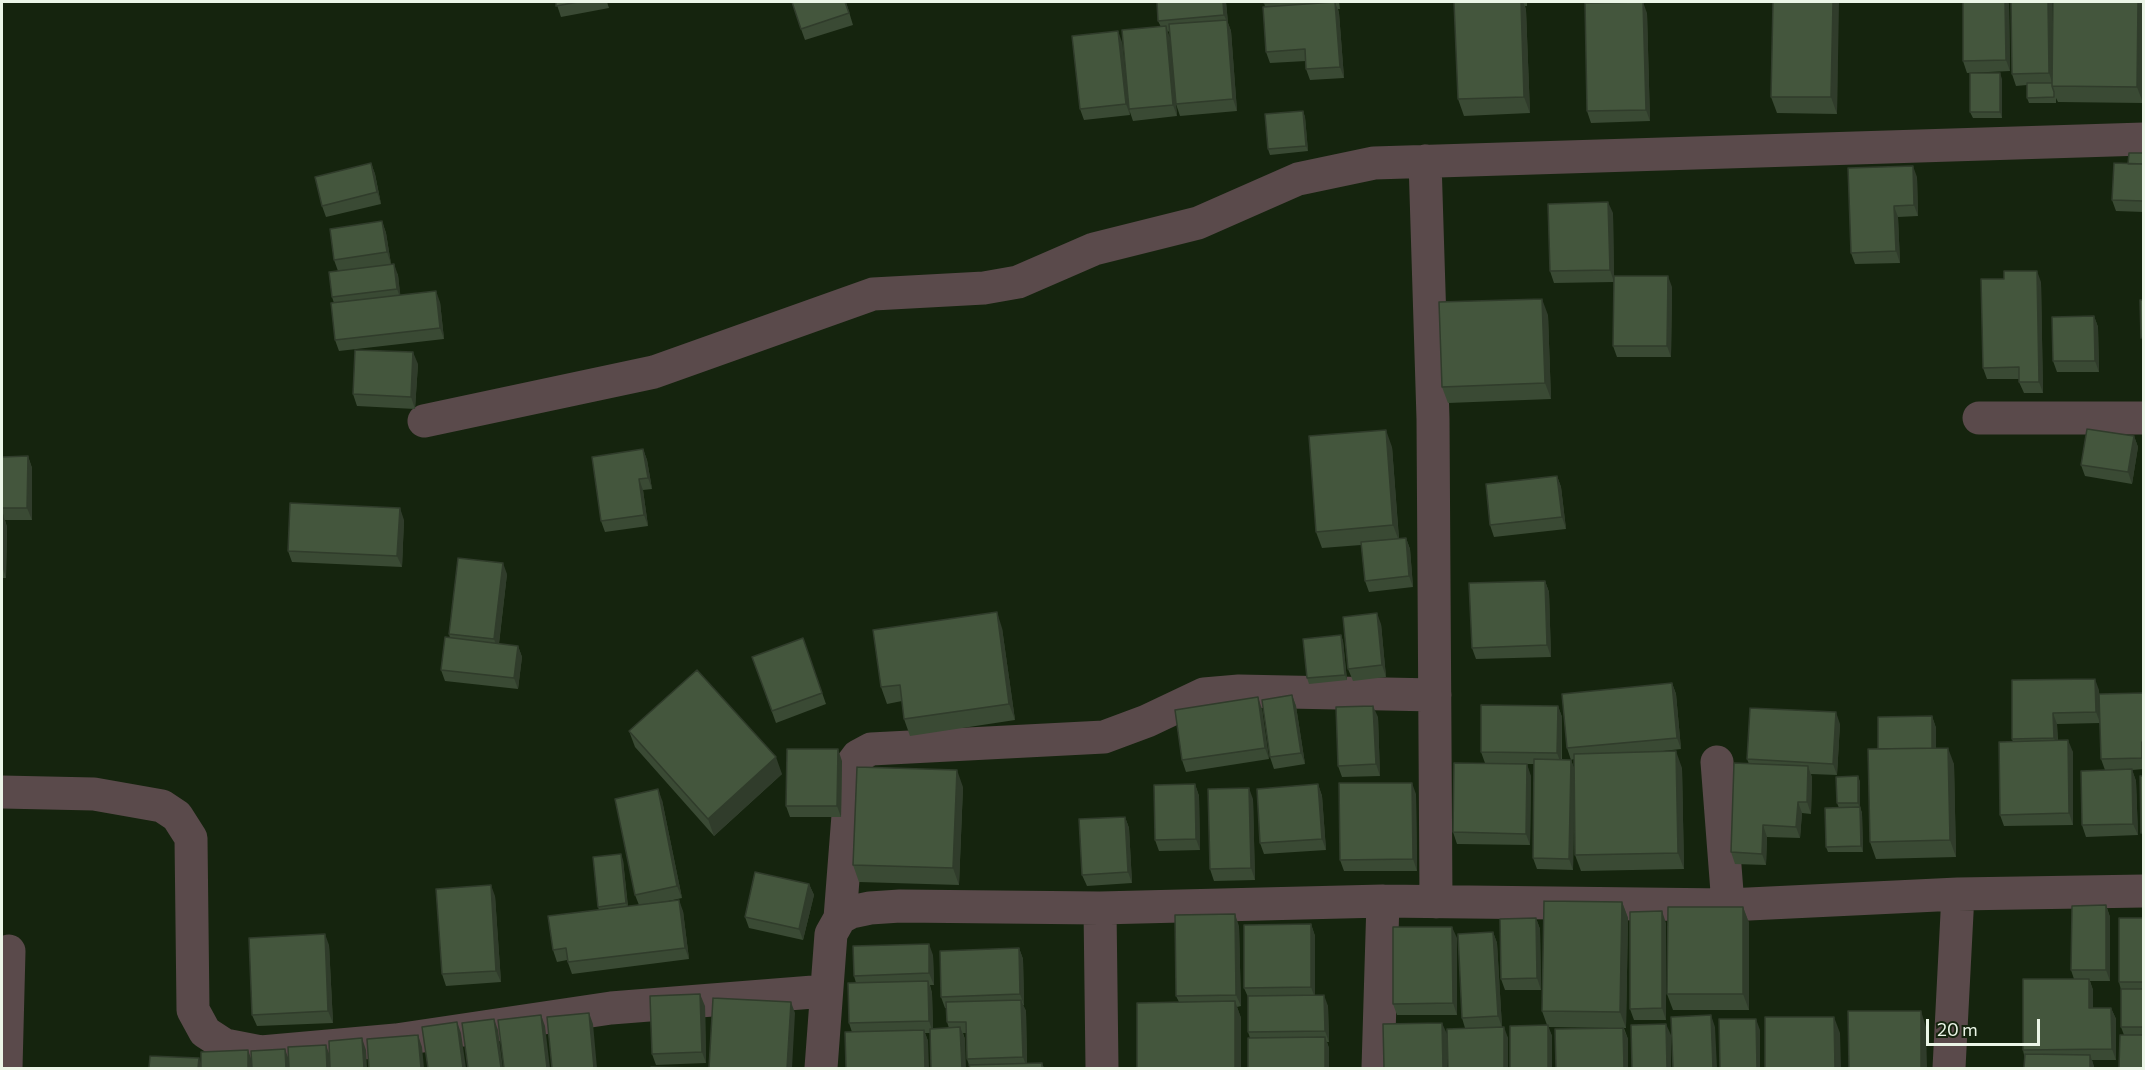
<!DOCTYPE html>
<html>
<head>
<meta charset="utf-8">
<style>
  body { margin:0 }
  #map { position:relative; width:2145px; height:1070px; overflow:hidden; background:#15240e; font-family:Commissioner,sans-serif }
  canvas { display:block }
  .frame { position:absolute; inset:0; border:3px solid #ebf5e7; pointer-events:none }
  .scale { position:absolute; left:1926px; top:1019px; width:114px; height:27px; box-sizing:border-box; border:3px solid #ebf5e7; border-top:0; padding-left:8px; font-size:18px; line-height:21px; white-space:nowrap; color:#ebf5e7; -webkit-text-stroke:4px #15240e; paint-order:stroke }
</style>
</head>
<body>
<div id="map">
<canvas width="2145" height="1070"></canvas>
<div class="frame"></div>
<div class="scale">20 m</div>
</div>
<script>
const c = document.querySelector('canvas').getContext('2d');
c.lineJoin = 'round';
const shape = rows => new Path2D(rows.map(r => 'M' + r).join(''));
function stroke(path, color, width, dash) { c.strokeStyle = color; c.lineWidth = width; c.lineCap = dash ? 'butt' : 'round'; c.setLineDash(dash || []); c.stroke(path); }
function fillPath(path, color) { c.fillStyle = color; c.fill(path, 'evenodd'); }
const minor = shape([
  [1425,161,1433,419,1436,902],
  [1979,418,2144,418],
  [424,421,654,372,873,294,984,288,1018,282,1094,249,1198,223,1298,179,1374,163,2144,139],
  [1717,762,1728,905],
  [2,792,94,794,162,806,177,816,191,838,193,1010,205,1032,225,1045,261,1052,396,1040,611,1008,826,991],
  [1100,908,1102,1068],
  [840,918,852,764,858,756,871,749,1104,737,1147,721,1204,694,1239,691,1435,695],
  [6,1068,9,951],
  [821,1068,831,934,840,918,851,912,870,908,900,906,1100,908,1383,901,1728,905,1958,894,2144,891],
  [1378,1068,1383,901],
  [1949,1068,1958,894]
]);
const wall = shape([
  [556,2,607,2,609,8,561,17],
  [846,2,853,25,805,40,801,29],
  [1157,2,1226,2,1228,23,1231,31,1237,111,1180,116,1176,104,1170,31,1167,32,1170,38,1177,116,1133,121,1129,109,1161,27,1158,21],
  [1264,2,1339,2,1340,9,1338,9,1339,13,1344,78,1310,80,1306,69,1306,61,1270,63,1266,52,1265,7],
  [1454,2,1527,2,1527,6,1525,6,1526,10,1530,113,1464,116,1458,99],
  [1773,2,1838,2,1837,114,1777,113,1771,97],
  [1963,2,2008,2,2009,5,2010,71,1967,73,1963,61],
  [2144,2,2143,103,2058,102,2056,98,2056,103,2029,103,2027,98,2027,85,2016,86,2012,74],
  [1647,13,1650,121,1591,123,1587,111],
  [1122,42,1130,115,1084,120,1080,109],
  [2002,79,2002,118,1973,118,1970,112],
  [1303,111,1305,117,1308,151,1270,155,1268,149],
  [2144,153,2144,212,2116,211,2112,200,2128,164],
  [371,163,375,174,381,204,326,217,322,206],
  [1917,177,1918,216,1898,217,1900,263,1855,264,1851,253],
  [1613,213,1614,282,1554,283,1550,271],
  [382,221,386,233,391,264,398,275,400,295,440,302,444,339,339,351,335,340,334,303,332,297,338,271,334,260],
  [2041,282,2043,393,2024,393,2019,382,2019,379,1987,379,1983,368],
  [1672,287,1671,357,1617,357,1613,346],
  [1548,315,1551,399,1448,403,1442,387],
  [2094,316,2098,327,2099,372,2057,372,2053,361],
  [418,364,415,409,357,406,353,394],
  [2134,436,2138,447,2132,484,2085,476,2081,465],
  [1392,447,1399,538,1406,538,1410,549,1413,587,1369,592,1365,581,1361,545,1322,548,1316,532],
  [643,449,647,460,652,489,643,490,648,526,605,532,601,521],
  [28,456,32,468,32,520,5,520,7,527,6,578,2,578,2,457],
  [1557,476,1561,487,1566,529,1494,537,1490,525],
  [404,520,402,567,292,562,288,551],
  [507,574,499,644,518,646,522,657,518,689,445,681,441,670,450,638,449,634],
  [1545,581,1549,592,1551,657,1476,659,1472,648],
  [1381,624,1386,677,1353,681,1348,669],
  [1002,628,1015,720,910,736,904,719,902,701,887,704,881,687],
  [1341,635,1343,641,1347,680,1309,684,1307,678],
  [803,638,826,704,776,723,752,657],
  [2012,680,2099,690,2100,721,2144,693,2144,769,2132,770,2136,781,2138,835,2086,837,2082,825,2105,770,2101,759,2100,723,2057,724,2058,741,2073,752,2073,825,2004,826,2000,815,2013,742,2012,739],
  [1672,683,1676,694,1681,749,1654,752,1682,768,1684,869,1581,871,1575,855,1574,809,1573,870,1537,869,1533,858,1534,764,1518,764,1531,776,1530,845,1457,844,1453,832,1485,763,1481,752,1558,706,1562,717,1562,760,1571,760,1567,748],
  [1574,759,1574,768,1571,760],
  [1292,695,1296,706,1305,764,1274,769,1270,757],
  [1262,709,1269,759,1186,772,1182,760],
  [1932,716,1936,728,1936,748,1954,764,1956,857,1876,859,1870,842,1878,749],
  [1378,717,1380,776,1342,777,1338,766],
  [1840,724,1837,775,1811,774,1812,778,1811,814,1802,813,1800,838,1767,837,1766,865,1735,864,1731,852,1749,764,1747,759],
  [629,731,782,774,714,836,635,747],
  [842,761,841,817,790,817,786,806],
  [1858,776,1860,782,1860,807,1862,813,1863,852,1828,852,1826,847,1839,808,1837,803],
  [1195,784,1199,796,1200,850,1159,851,1155,840],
  [1318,784,1322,796,1326,850,1264,854,1260,843],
  [963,787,959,885,859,882,853,865],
  [1416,794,1417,871,1344,871,1340,860],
  [1253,799,1255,880,1214,881,1210,869],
  [662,800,682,898,664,902,683,911,689,959,572,974,567,960,557,962,553,950,599,910,598,907,623,860,628,906,639,905,635,895],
  [1125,817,1129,828,1132,883,1087,886,1082,875],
  [809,884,814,895,803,940,749,928,745,917],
  [495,896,501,982,446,986,442,974],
  [1622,902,1628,918,1626,1028,1624,1028,1628,1039,1628,1068,1556,1068,1610,1028,1548,1027,1552,1036,1552,1068,1510,1068,1547,1025,1542,1011],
  [2106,905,2110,917,2110,981,2090,981,2093,990,2093,1008,2111,1008,2116,1019,2116,1060,2092,1060,2094,1068,2024,1068,2024,1055,2023,1050,2074,979,2071,970],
  [1743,907,1749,923,1749,1010,1673,1010,1667,994],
  [1536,918,1540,929,1541,990,1505,990,1501,979],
  [2144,918,2144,1068,2124,1035,2121,1027,2121,990,2119,982],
  [1666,923,1666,1020,1634,1020,1630,1009],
  [1311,924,1315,936,1315,995,1328,1006,1329,1042,1327,1042,1329,1048,1329,1068,1248,1068,1250,1038,1248,1032,1248,997,1244,988],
  [1239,926,1241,1006,1237,1007,1241,1018,1179,1002,1176,996],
  [1493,932,1497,943,1502,1027,1508,1038,1508,1068,1448,1068,1465,1028,1462,1018],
  [1457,938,1457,1015,1397,1015,1393,1004],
  [329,945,333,1023,257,1026,252,1015],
  [1019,948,1023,959,1024,1005,1023,1005,1026,1011,1027,1063,1042,1063,1044,1068,970,1068,967,1059,966,1033,963,1033,965,1039,930,1033,925,1033,928,1041,852,1032,849,1023,856,983,854,976,933,955,934,985,930,985,932,993,933,1028,949,1028,947,1022,946,1008,945,1008,941,997],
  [705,1006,706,1063,656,1065,652,1054]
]);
const shadedWall = shape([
  [1223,2,1226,2,1228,23,1231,31,1237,111,1233,99,1227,22,1224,15],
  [1335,2,1339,13,1344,78,1340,67],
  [1521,2,1523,2,1526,10,1530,113,1524,97],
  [1643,2,1647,13,1650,121,1646,110],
  [1833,2,1838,2,1839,3,1837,114,1831,97],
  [2005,2,2008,2,2009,5,2010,71,2006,60],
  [2048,2,2052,2,2053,85,2049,73],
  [2138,2,2144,2,2143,103,2137,87],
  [1166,26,1170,38,1177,116,1173,105],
  [1118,31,1122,42,1130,115,1126,104],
  [2000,73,2002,79,2002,118,2000,112],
  [1303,111,1305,117,1308,151,1306,146],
  [371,163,375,174,381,204,377,192],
  [1913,166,1917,177,1918,216,1914,205],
  [1608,202,1613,213,1614,282,1610,270],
  [1894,206,1898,217,1900,263,1896,251],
  [382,221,386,233,391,264,387,252],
  [394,264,398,275,401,300,397,289],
  [2037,271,2041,282,2043,393,2039,382],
  [1668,276,1672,287,1671,357,1667,346],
  [436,291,440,302,444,339,440,328],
  [1542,299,1548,315,1551,399,1545,383],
  [2094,316,2098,327,2099,372,2095,361],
  [413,352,418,364,415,409,411,397],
  [1386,430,1392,447,1399,541,1393,525],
  [2134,436,2138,447,2132,484,2128,472],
  [643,449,647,460,652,489,648,478],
  [28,456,32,468,32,520,27,508],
  [1557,476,1561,487,1566,529,1562,517],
  [639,479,643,490,648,526,644,515],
  [400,508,404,520,402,567,397,556],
  [3,515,7,527,6,578,2,566],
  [1406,538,1410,549,1413,587,1409,576],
  [503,563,507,574,498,651,494,639],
  [1545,581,1549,592,1551,657,1547,645],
  [997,612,1002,628,1015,720,1009,704],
  [1377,613,1381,624,1386,677,1382,665],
  [1341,635,1343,641,1347,680,1345,675],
  [518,646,522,657,518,689,514,678],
  [2095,679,2099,690,2100,723,2096,712],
  [1672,683,1676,694,1681,749,1677,738],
  [1292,695,1296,706,1305,764,1301,753],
  [1258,697,1262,709,1269,759,1265,748],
  [1373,706,1378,717,1380,776,1376,764],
  [1558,706,1562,717,1561,764,1557,753],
  [1836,712,1840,724,1837,775,1833,764],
  [2053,713,2057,724,2058,750,2054,738],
  [1932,716,1936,728,1936,761,1932,750],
  [2068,740,2073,752,2073,825,2069,813],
  [2142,742,2144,748,2144,763,2142,758],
  [1948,748,1954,764,1956,857,1950,840],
  [838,749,842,761,841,817,837,806],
  [1676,751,1682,768,1684,869,1678,853],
  [776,757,782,774,714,836,708,819],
  [1571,760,1575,771,1573,870,1569,859],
  [1527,764,1531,776,1530,845,1526,834],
  [1808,766,1812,778,1811,814,1807,802],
  [2132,769,2136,781,2138,835,2133,824],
  [957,770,963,787,959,885,953,868],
  [1858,776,1860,782,1860,809,1858,803],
  [1412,783,1416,794,1417,871,1413,859],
  [1195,784,1199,796,1200,850,1196,839],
  [1318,784,1322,796,1326,850,1322,839],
  [1249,788,1253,799,1255,880,1251,868],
  [658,789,662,800,682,898,677,886],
  [1798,802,1802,813,1800,838,1796,827],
  [1860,807,1862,813,1863,852,1861,846],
  [1125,817,1129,828,1132,883,1128,872],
  [1763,825,1767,837,1766,865,1762,854],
  [621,854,623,860,628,909,626,903],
  [809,884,814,895,803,940,799,929],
  [491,885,495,896,501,982,496,971],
  [679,900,683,911,689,959,685,948],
  [1622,902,1628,918,1626,1028,1620,1012],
  [2106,905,2110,917,2110,981,2106,970],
  [1743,907,1749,923,1749,1010,1743,994],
  [1662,911,1666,923,1666,1020,1662,1008],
  [1235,914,1239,926,1241,1006,1236,995],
  [1536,918,1540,929,1541,990,1537,978],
  [1311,924,1315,936,1315,998,1311,987],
  [1452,927,1457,938,1457,1015,1453,1003],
  [1493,932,1497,943,1502,1027,1498,1016],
  [325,934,329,945,333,1023,328,1011],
  [929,944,933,955,934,985,929,973],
  [1019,948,1023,959,1024,1005,1020,994],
  [2089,979,2093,990,2093,1019,2089,1008],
  [928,981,932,993,933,1033,929,1021],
  [700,994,705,1006,706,1063,702,1052],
  [1324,995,1328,1006,1329,1042,1325,1031],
  [1021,1000,1026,1011,1027,1068,1023,1057],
  [1235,1001,1241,1018,1241,1068,1235,1068],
  [791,1002,795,1013,792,1068,787,1068],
  [2111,1008,2116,1019,2116,1060,2112,1049],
  [1921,1011,1926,1027,1927,1068,1921,1068],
  [589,1013,593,1024,597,1068,594,1068],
  [541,1015,545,1026,550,1068,547,1068],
  [1711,1015,1715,1027,1717,1068,1713,1068],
  [1834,1017,1840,1033,1841,1068,1835,1068],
  [494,1019,498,1030,503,1068,501,1068],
  [1756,1019,1760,1030,1760,1068,1757,1068],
  [457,1022,461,1033,466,1068,463,1068],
  [1442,1023,1447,1034,1447,1068,1443,1068],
  [1666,1024,1671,1035,1671,1068,1667,1068],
  [1548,1025,1552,1036,1552,1068,1548,1068],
  [960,1027,965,1039,966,1068,962,1068],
  [1504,1027,1508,1038,1508,1068,1504,1068],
  [1623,1028,1628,1039,1628,1068,1624,1068],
  [924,1030,928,1041,929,1068,925,1068],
  [418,1035,422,1047,424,1068,421,1068],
  [1325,1037,1329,1048,1329,1068,1325,1068],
  [362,1038,366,1050,367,1068,364,1068],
  [326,1045,330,1056,331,1068,327,1068],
  [285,1049,289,1060,289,1068,286,1068],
  [248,1050,252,1061,252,1068,248,1068],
  [2090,1055,2094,1066,2094,1068,2090,1068],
  [199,1058,203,1068,198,1068]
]);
const building = shape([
  [556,2,578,2,556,6,556,2],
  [792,2,845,2,849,13,801,29,792,2],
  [1157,2,1223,2,1224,15,1158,21,1157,2],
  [1264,2,1285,2,1264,3,1264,2],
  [1335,2,1340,67,1306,69,1305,49,1266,52,1263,7,1335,2],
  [1454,2,1521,2,1524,97,1458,99,1454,2],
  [1643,2,1646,110,1587,111,1585,3,1643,2],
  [1773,2,1833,2,1831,97,1771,97,1773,2],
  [1963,2,2005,2,2006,60,1963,61,1963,2],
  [2011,2,2048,2,2049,73,2012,74,2011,2],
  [2053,2,2138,2,2137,87,2052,86,2053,2],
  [1227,20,1233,99,1176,104,1169,24,1227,20],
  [1166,26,1173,105,1129,109,1122,30,1166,26],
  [1118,31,1126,104,1080,109,1072,36,1118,31],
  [1970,73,2000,73,2000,112,1970,112,1970,73],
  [2027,83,2052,83,2052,86,2054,92,2054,97,2027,98,2027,83],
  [1303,111,1306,146,1268,149,1265,114,1303,111],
  [2129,153,2144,153,2144,164,2128,164,2129,153],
  [371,163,377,192,322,206,315,177,371,163],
  [2114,163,2144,164,2144,201,2112,200,2114,163],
  [1913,166,1914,205,1894,206,1896,251,1851,253,1848,168,1913,166],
  [1608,202,1610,270,1550,271,1548,204,1608,202],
  [382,221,387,252,334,260,330,229,382,221],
  [394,264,397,289,332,297,329,272,394,264],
  [2004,271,2037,271,2039,382,2019,382,2019,367,1983,368,1981,279,2004,279,2004,271],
  [1614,276,1668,276,1667,346,1613,346,1614,276],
  [436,291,440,328,335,340,331,303,436,291],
  [1542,299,1545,383,1442,387,1439,302,1542,299],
  [2140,300,2144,300,2144,337,2141,338,2140,300],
  [2094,316,2095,361,2053,361,2052,317,2094,316],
  [355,350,413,352,411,397,353,394,355,350],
  [2087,429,2134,436,2128,472,2081,465,2087,429],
  [1386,430,1393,525,1316,532,1309,436,1386,430],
  [643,449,648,478,639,479,644,515,601,521,592,457,643,449],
  [28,456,27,508,2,508,2,457,28,456],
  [1557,476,1562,517,1490,525,1486,484,1557,476],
  [290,503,400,508,397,556,288,551,290,503],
  [2,515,3,515,2,566,2,515],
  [1406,538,1409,576,1365,581,1361,542,1406,538],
  [458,558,503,563,494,639,449,634,458,558],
  [1545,581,1547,645,1472,648,1469,583,1545,581],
  [997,612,1009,704,904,719,900,685,881,687,873,630,997,612],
  [1377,613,1382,665,1348,669,1343,617,1377,613],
  [1341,635,1345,675,1307,678,1303,639,1341,635],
  [445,637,518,646,514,678,441,670,445,637],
  [803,638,822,693,772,711,752,657,803,638],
  [697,670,776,757,708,819,629,731,697,670],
  [2095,679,2096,712,2053,713,2054,738,2012,739,2012,680,2095,679],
  [1672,683,1677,738,1567,748,1562,694,1672,683],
  [2144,693,2144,742,2142,742,2142,758,2101,759,2099,694,2144,693],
  [1292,695,1301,753,1270,757,1262,700,1292,695],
  [1258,697,1265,748,1182,760,1175,710,1258,697],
  [1481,705,1558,706,1557,753,1481,752,1481,705],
  [1373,706,1376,764,1338,766,1336,707,1373,706],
  [1750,708,1836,712,1833,764,1747,759,1750,708],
  [1932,716,1932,748,1878,749,1878,717,1932,716],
  [2068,740,2069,813,2000,815,1999,742,2068,740],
  [1948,748,1950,840,1870,842,1868,749,1948,748],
  [787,749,838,749,837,806,786,806,787,749],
  [1676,751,1678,853,1575,855,1574,754,1676,751],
  [1534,759,1571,760,1569,859,1533,858,1534,759],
  [1454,763,1527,764,1526,834,1453,832,1454,763],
  [1734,763,1808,766,1807,802,1798,802,1796,827,1763,825,1762,854,1731,852,1734,763],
  [857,767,957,770,953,868,853,865,857,767],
  [2132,769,2133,824,2082,825,2081,771,2132,769],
  [1858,776,1858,803,1837,803,1836,777,1858,776],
  [2140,776,2144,776,2144,833,2141,833,2140,776],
  [1339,783,1412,783,1413,859,1340,860,1339,783],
  [1195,784,1196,839,1155,840,1154,785,1195,784],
  [1318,784,1322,839,1260,843,1257,789,1318,784],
  [1249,788,1251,868,1210,869,1208,789,1249,788],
  [658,789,677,886,635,895,615,799,658,789],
  [1860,807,1861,846,1826,847,1825,808,1860,807],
  [1125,817,1128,872,1082,875,1079,819,1125,817],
  [621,854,626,903,598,907,593,857,621,854],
  [755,872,809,884,799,929,745,917,755,872],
  [491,885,496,971,442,974,436,889,491,885],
  [679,900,685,948,568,962,566,948,553,950,548,916,679,900],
  [1544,901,1622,902,1620,1012,1542,1011,1544,901],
  [2106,905,2106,970,2071,970,2072,906,2106,905],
  [1668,907,1743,907,1743,994,1667,994,1668,907],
  [1662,911,1662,1008,1630,1009,1630,912,1662,911],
  [1235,914,1236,995,1176,996,1175,915,1235,914],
  [1536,918,1537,978,1501,979,1500,919,1536,918],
  [2119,918,2144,918,2144,982,2119,982,2119,918],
  [1311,924,1311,987,1244,988,1244,925,1311,924],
  [1393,927,1452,927,1453,1003,1393,1004,1393,927],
  [1493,932,1498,1016,1462,1018,1458,934,1493,932],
  [325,934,328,1011,252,1015,249,938,325,934],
  [929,944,929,973,854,976,853,946,929,944],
  [1019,948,1020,994,941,997,940,951,1019,948],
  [2023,979,2089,979,2089,1008,2111,1008,2112,1049,2023,1050,2023,979],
  [928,981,929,1021,849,1023,848,983,928,981],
  [2121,989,2144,989,2144,1027,2121,1027,2121,989],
  [700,994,702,1052,652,1054,650,996,700,994],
  [1324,995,1325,1031,1248,1032,1248,996,1324,995],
  [713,998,791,1002,787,1068,709,1068,713,998],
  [1021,1000,1023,1057,967,1059,966,1022,947,1022,946,1002,1021,1000],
  [1235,1001,1235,1068,1137,1068,1137,1003,1235,1001],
  [1848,1011,1921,1011,1921,1068,1849,1068,1848,1011],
  [589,1013,594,1068,552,1068,547,1017,589,1013],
  [541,1015,547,1068,504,1068,498,1020,541,1015],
  [1711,1015,1713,1068,1673,1068,1671,1017,1711,1015],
  [1765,1017,1834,1017,1835,1068,1765,1068,1765,1017],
  [494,1019,501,1068,468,1068,462,1023,494,1019],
  [1719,1019,1756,1019,1757,1068,1720,1068,1719,1019],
  [457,1022,463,1068,428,1068,422,1027,457,1022],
  [1442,1023,1443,1068,1384,1068,1383,1024,1442,1023],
  [1666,1024,1667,1068,1632,1068,1631,1025,1666,1024],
  [1548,1025,1548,1068,1510,1068,1510,1026,1548,1025],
  [960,1027,962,1068,931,1068,930,1029,960,1027],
  [1504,1027,1504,1068,1448,1068,1447,1029,1504,1027],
  [1623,1028,1624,1068,1556,1068,1555,1029,1623,1028],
  [924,1030,925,1068,846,1068,845,1032,924,1030],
  [418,1035,421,1068,369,1068,367,1039,418,1035],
  [2120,1035,2144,1035,2144,1068,2119,1068,2120,1035],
  [1325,1037,1325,1068,1248,1068,1248,1038,1325,1037],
  [362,1038,364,1068,330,1068,329,1041,362,1038],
  [326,1045,327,1068,289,1068,288,1047,326,1045],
  [285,1049,286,1068,252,1068,251,1051,285,1049],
  [248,1050,248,1068,201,1068,201,1052,248,1050],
  [2025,1054,2090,1055,2090,1068,2024,1068,2025,1054],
  [150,1056,199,1058,198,1068,149,1068,150,1056],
  [1042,1063,1042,1068,970,1068,969,1065,1042,1063],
  [651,1067,698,1068,651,1068,651,1067]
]);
stroke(minor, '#5a4a4b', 33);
fillPath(wall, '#3a4a34');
fillPath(shadedWall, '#303c2b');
fillPath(building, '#44563d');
stroke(building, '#303c2b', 1.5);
</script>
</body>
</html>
